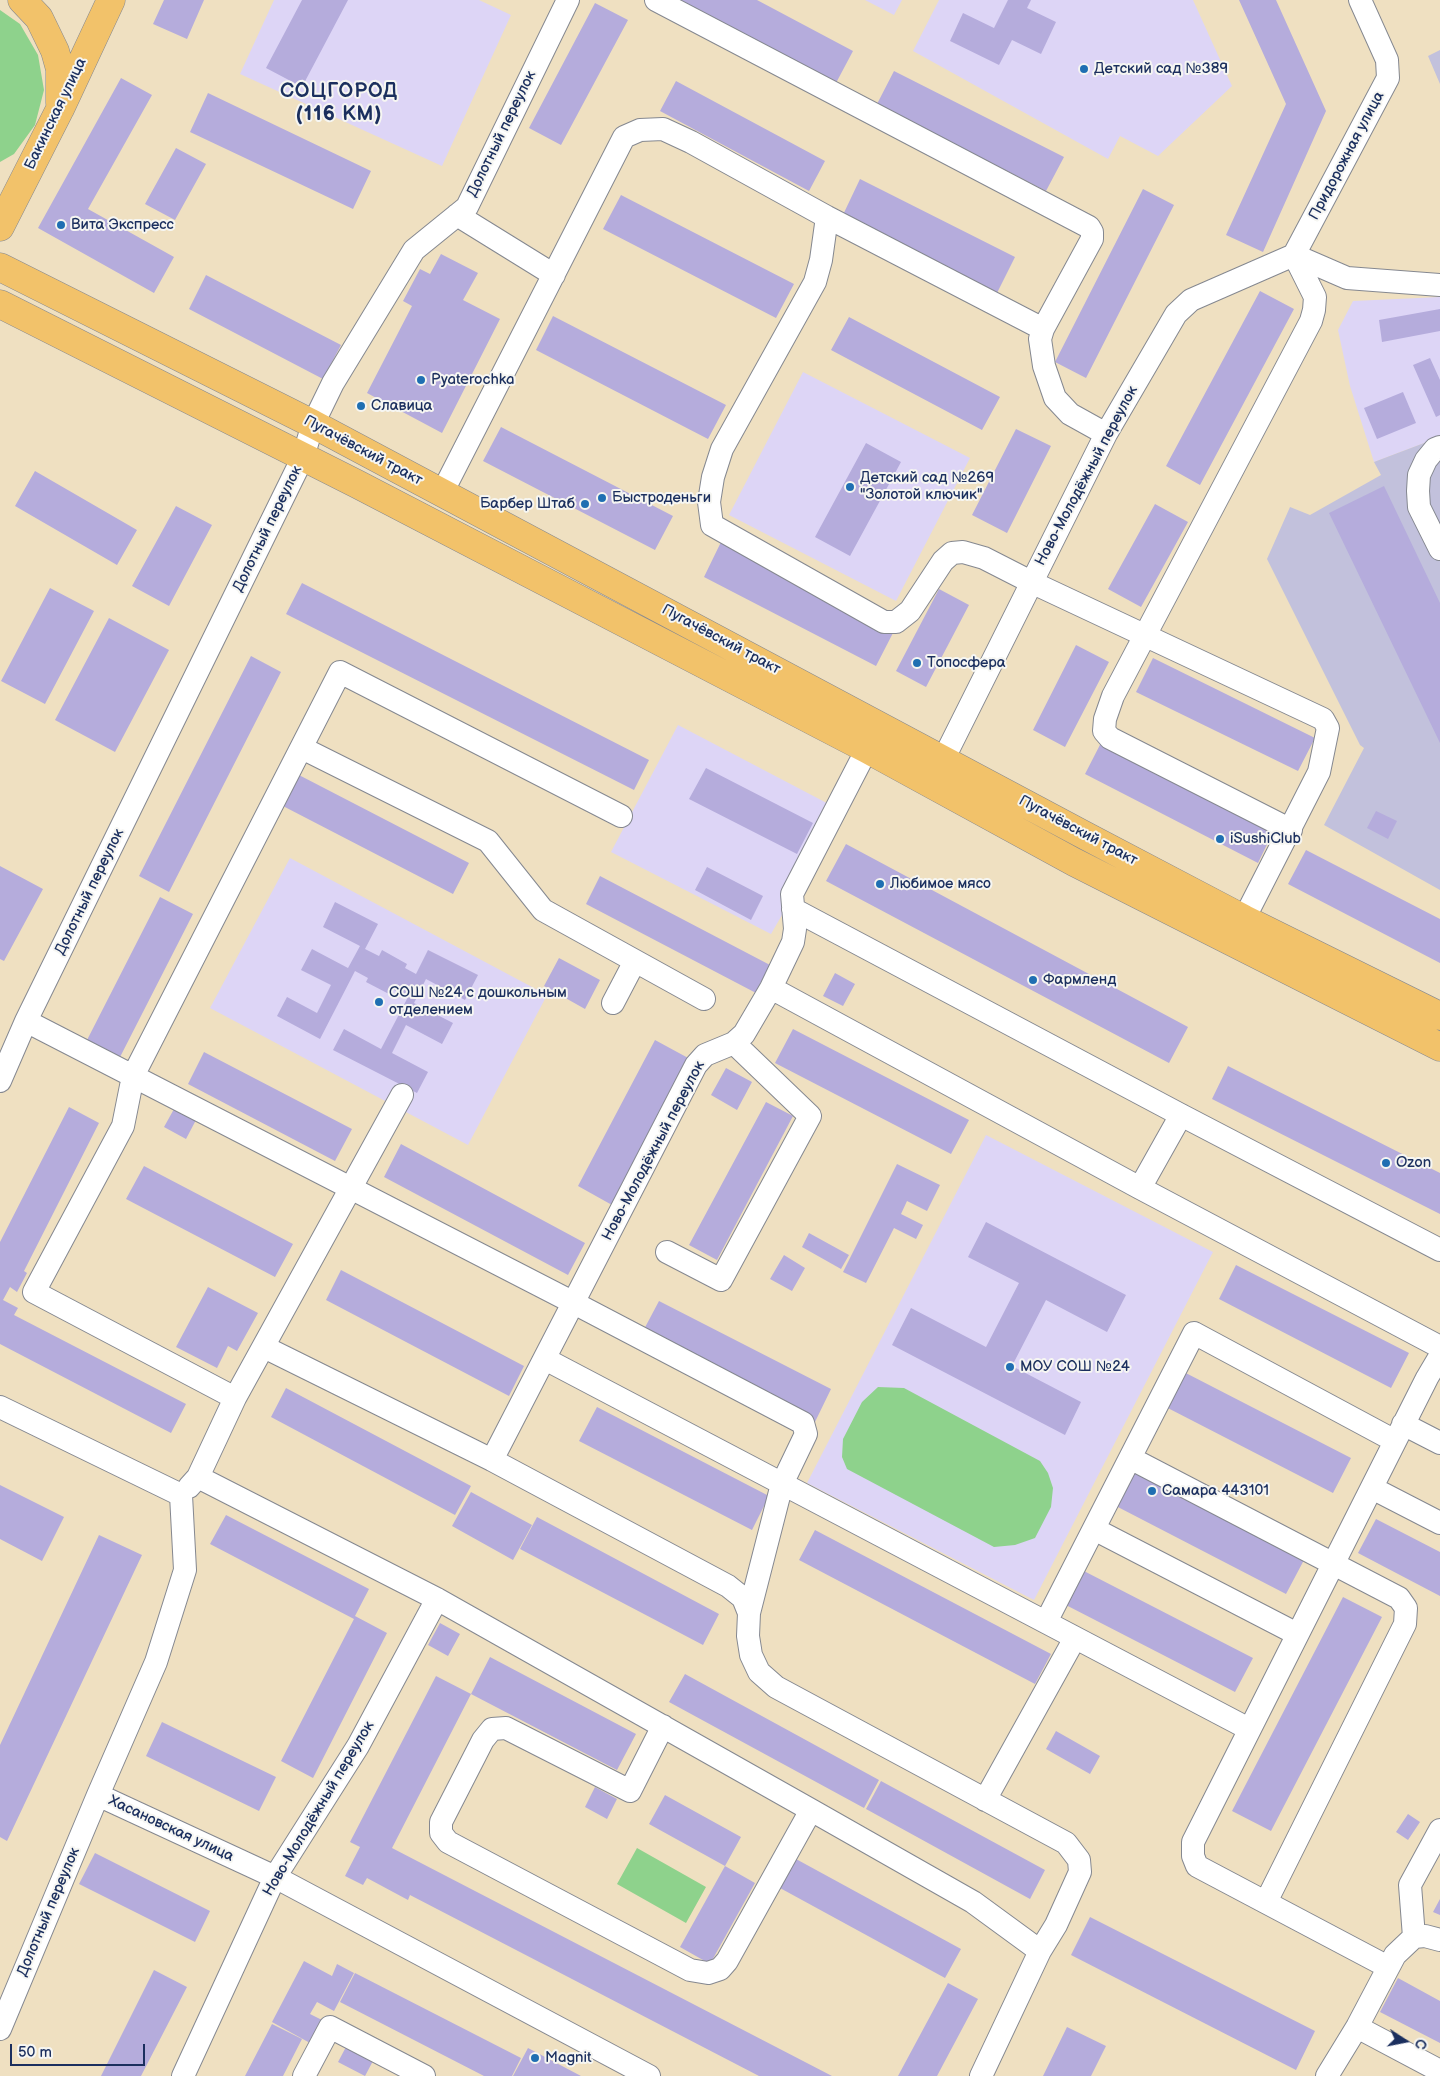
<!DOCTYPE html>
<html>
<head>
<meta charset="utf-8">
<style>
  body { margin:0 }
  #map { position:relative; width:1440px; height:2076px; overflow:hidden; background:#efe0c1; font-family:"Balsamiq Sans",sans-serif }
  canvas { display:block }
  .north { position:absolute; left:1380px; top:2016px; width:50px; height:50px; -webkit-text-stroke:4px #f6f6f2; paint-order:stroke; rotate:101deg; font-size:14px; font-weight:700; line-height:20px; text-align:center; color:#1b2f5e }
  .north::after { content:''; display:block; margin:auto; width:18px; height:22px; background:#1b2f5e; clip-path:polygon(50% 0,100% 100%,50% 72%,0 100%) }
  .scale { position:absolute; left:10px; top:2044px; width:135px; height:22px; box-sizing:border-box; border:2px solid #1b2f5e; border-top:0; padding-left:6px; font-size:15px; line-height:18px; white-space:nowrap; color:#1b2f5e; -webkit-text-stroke:4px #f6f6f2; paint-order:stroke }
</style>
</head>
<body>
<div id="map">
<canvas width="1440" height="2076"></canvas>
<div class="north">С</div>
<div class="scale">50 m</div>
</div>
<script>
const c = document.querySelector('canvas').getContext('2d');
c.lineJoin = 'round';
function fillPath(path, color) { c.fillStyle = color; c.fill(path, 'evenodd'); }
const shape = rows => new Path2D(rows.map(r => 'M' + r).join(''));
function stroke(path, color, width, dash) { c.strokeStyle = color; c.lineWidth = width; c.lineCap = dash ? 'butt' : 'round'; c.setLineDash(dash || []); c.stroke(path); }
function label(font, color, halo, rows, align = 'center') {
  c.font = font + ' "Balsamiq Sans",sans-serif'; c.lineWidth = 4; c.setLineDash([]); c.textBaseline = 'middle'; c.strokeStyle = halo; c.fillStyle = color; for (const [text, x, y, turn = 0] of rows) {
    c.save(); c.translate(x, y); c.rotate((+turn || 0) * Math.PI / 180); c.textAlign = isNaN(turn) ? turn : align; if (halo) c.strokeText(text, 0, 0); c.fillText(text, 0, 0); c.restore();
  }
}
const built = shape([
  [274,0,479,0,511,15,442,166,240,74],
  [865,0,902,0,894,15],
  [939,0,1193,0,1232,86,1158,156,1120,136,1108,159,913,51],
  [1440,297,1440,437,1374,462,1350,386,1338,330,1353,301],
  [803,372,970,458,896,601,729,515],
  [678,725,842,811,771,934,611,852],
  [290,858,547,995,468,1145,210,1008],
  [986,1135,1213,1252,1034,1600,807,1483]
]);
const industrial = shape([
  [1440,50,1440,84,1428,56],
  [1440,437,1440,890,1324,825,1364,748,1360,745,1267,559,1290,507,1310,515,1381,475,1374,462]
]);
const green = shape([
  [0,10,20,24,38,55,44,90,35,125,14,154,0,162],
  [878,1387,904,1388,1040,1461,1048,1473,1053,1488,1051,1507,1035,1538,1015,1545,994,1547,847,1469,842,1457,843,1439,862,1402],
  [637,1848,706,1887,686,1923,617,1884]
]);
const building = shape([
  [164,0,204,0,187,39,153,24],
  [302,0,348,0,302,87,266,68],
  [680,0,757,0,853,51,836,83],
  [1008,0,1031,0,1027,8,1056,22,1041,54,1012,40,999,65,950,41,963,13,994,28],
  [1239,0,1276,0,1326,111,1263,252,1226,235,1286,104],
  [595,3,628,20,561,145,529,128],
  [894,71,1064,157,1046,191,877,104],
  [121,78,152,95,88,209,174,257,154,293,38,228],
  [676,81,825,161,809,191,660,111],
  [208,93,371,171,353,209,190,132],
  [176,148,206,164,175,220,145,204],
  [860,179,1015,257,995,297,841,219],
  [1143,189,1174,205,1086,378,1055,362],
  [621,195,794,284,776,318,603,229],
  [441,254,478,273,463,300,500,319,442,433,367,393,412,306,403,301,420,269,430,274],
  [206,275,341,345,323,379,189,309],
  [1260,291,1294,309,1200,485,1166,466],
  [1440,309,1440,331,1382,342,1379,320],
  [553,316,726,405,708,439,536,350],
  [849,317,1000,397,982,430,831,350],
  [1430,358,1440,380,1440,415,1436,417,1413,365],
  [1403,392,1416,423,1377,439,1364,408],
  [501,427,673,516,655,550,483,461],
  [1016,429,1051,446,1007,533,972,515],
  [866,443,901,462,850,556,815,537],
  [35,471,137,530,117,565,15,506],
  [1384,486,1440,603,1440,743,1329,513],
  [1155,504,1188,522,1141,607,1108,589],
  [176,506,212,525,169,606,132,586],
  [721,542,894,631,876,666,704,577],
  [302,583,649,760,634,790,286,614],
  [50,588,94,611,45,704,1,681],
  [939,589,969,605,926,687,896,671],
  [109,618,169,650,115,752,55,720],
  [1076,645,1109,662,1065,747,1033,730],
  [251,656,281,672,169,892,139,876],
  [1153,658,1315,738,1298,771,1136,692],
  [1103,739,1275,828,1258,863,1085,774],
  [706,768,813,823,797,854,689,799],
  [297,774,469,863,453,894,281,805],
  [1376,811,1397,821,1388,839,1367,828],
  [846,844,1188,1027,1169,1063,826,881],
  [1306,850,1440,919,1440,963,1288,884],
  [0,866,43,889,4,961,0,959],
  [707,867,763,896,751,920,695,890],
  [600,876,770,965,756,993,586,904],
  [160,897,193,914,118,1061,85,1044],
  [335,902,378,924,365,949,379,956,382,950,407,964,405,968,416,974,428,950,478,975,465,1000,426,979,414,1003,453,1023,442,1044,406,1025,392,1053,428,1072,417,1093,333,1050,344,1029,381,1049,408,997,392,989,389,994,366,982,368,978,355,971,320,1039,277,1016,287,997,317,1013,331,985,301,970,312,949,348,968,360,946,323,927],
  [559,958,600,980,585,1009,544,986],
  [835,973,855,984,843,1006,823,996],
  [793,1029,969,1120,951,1154,775,1063],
  [655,1040,690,1059,612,1205,578,1186],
  [204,1052,352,1129,335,1161,188,1084],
  [1228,1066,1440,1173,1440,1214,1212,1099],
  [726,1068,752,1082,737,1110,711,1095],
  [766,1102,793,1116,717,1260,689,1245],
  [69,1107,99,1123,24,1271,27,1273,17,1292,10,1287,3,1300,18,1308,14,1315,186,1404,171,1433,0,1344,0,1242],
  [174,1109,196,1120,186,1139,164,1127],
  [401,1144,585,1243,568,1275,384,1177],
  [897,1164,940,1185,927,1211,907,1201,901,1214,923,1225,916,1239,894,1228,866,1283,843,1272],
  [144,1166,293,1244,275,1277,126,1199],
  [986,1222,1126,1295,1107,1332,1046,1300,1012,1366,1081,1402,1065,1435,892,1345,911,1308,986,1347,1019,1283,968,1257],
  [809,1233,849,1255,841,1269,802,1247],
  [784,1255,805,1268,792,1291,770,1279],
  [1236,1265,1409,1353,1391,1388,1219,1299],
  [341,1270,524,1366,509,1396,326,1300],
  [208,1287,258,1313,237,1351,228,1346,217,1368,176,1347],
  [659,1301,831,1389,814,1424,641,1335],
  [1178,1369,1351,1458,1333,1493,1160,1404],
  [286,1388,471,1486,455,1515,271,1417],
  [597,1407,769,1496,752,1530,579,1441],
  [1131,1471,1304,1560,1286,1594,1114,1505],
  [0,1485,64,1517,42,1561,0,1539],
  [471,1492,532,1525,513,1560,452,1526],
  [226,1515,369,1589,355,1616,387,1633,313,1778,281,1761,354,1619,210,1544],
  [537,1517,719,1614,703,1645,520,1549],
  [1376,1519,1440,1552,1440,1596,1358,1553],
  [815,1530,1051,1654,1035,1684,799,1560],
  [99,1535,142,1555,7,1841,0,1837,0,1745],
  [1080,1569,1253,1658,1235,1692,1062,1603],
  [1343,1597,1382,1617,1271,1831,1232,1811],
  [440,1623,460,1634,448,1656,428,1645],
  [490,1657,636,1734,617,1770,471,1694],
  [685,1674,879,1780,864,1808,669,1702],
  [436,1676,471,1694,392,1848,832,2076,759,2076,410,1895,408,1900,367,1878,363,1885,345,1876,360,1847,350,1842],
  [162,1722,276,1777,259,1811,146,1756],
  [1056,1731,1100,1756,1090,1774,1046,1749],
  [881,1781,1045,1870,1030,1899,866,1809],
  [595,1787,617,1799,607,1819,585,1807],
  [665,1795,741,1837,725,1866,649,1824],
  [1408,1814,1420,1822,1408,1840,1396,1832],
  [95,1853,210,1911,195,1942,79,1884],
  [796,1859,961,1949,945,1978,780,1888],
  [725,1866,755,1883,710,1964,680,1947],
  [1440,1899,1440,1915,1433,1912],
  [1090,1917,1315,2031,1296,2070,1071,1955],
  [304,1961,332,1976,337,1964,354,1973,334,2011,317,2002,310,2014,322,2020,310,2043,272,2022],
  [154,1970,187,1987,141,2076,101,2076],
  [355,1973,521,2058,512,2076,484,2076,340,2002],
  [1398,1978,1440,2001,1440,2043,1380,2012],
  [948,1983,978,1999,937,2076,898,2076],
  [272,2024,302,2039,283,2076,245,2076],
  [1067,2027,1106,2046,1091,2076,1043,2076],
  [346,2047,373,2061,365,2076,338,2062],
  [528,2048,581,2076,513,2076]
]);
const minor = shape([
  [656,0,1089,227,1092,232,1092,239,1043,329],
  [457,215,554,275],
  [827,217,821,260,815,282,722,449,713,477,709,502,712,525,884,622,896,622,910,611,943,561,952,553,963,552,984,558,1031,582,1323,719,1328,728,1319,772,1244,919],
  [1294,255,1388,78,1387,60,1360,0],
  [1294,255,1347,278,1440,285],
  [1440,447,1435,449,1426,460,1419,475,1418,491,1419,507,1440,549],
  [442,493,624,137,640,130,663,129,691,142,827,217,1043,329,1040,339,1044,366,1055,398,1070,414,1106,434],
  [302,748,488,841,543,910,704,999],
  [943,760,1106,434,1176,314,1191,300,1294,255],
  [1291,830,1110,738,1104,731,1105,719,1113,696,1311,321,1314,310,1315,297,1294,255],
  [793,909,1181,1115,1440,1250],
  [771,988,1140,1188,1440,1347],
  [613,1003,635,961],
  [26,1021,574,1303,803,1423,806,1434,782,1484,749,1613],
  [0,1081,26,1021,303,457,313,424,333,383,414,250,467,207,568,0],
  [1140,1188,1181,1115],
  [667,1252,721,1280,810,1116,734,1043],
  [264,1347,492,1460,728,1586,743,1598,749,1613,748,1636,751,1655,759,1672,776,1687,1066,1843,1079,1860,1080,1872,1056,1925,1040,1951,981,2076],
  [545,1359,1249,1729],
  [235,1398,34,1292,123,1126,133,1076,340,672,621,816],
  [0,1407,181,1495,185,1570,156,1662,98,1795,0,2029],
  [1403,1424,1440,1443],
  [1130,1458,1399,1598,1406,1608,1405,1624,1266,1902],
  [492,1460,696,1065,705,1055,734,1043,744,1034,771,988,793,942,795,929,792,894,867,749],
  [198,1477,437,1599,811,1810,973,1902,1040,1951],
  [189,1487,198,1477,235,1398,402,1095],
  [1372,1488,1440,1523],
  [1094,1529,1297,1634],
  [1046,1622,1194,1333,1395,1441],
  [663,1726,630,1791,506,1728,492,1729,483,1740,441,1822,441,1833,448,1842,690,1970,708,1973,720,1969,727,1961,811,1810],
  [98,1795,275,1877,649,2076],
  [985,1800,1075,1638],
  [1414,1937,1410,1885,1440,1830],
  [1388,1967,1197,1866,1193,1856,1193,1842,1427,1378,1440,1356],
  [1357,2027,1440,2071],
  [183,2076,275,1877,358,1746,437,1599],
  [304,2076,330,2027,424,2076],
  [1327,2076,1357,2027,1395,1955,1414,1937,1425,1936,1440,1940]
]);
const major = shape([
  [22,0,39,18,55,51,60,69,60,103],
  [0,227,60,109,111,0],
  [0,267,313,424,1086,836,1244,919,1440,1016],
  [0,304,357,484,867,749,1074,862,1440,1047]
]);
const markers = [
  [1084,69,5,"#1f6fb2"],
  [61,225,5,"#1f6fb2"],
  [421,380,5,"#1f6fb2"],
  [361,406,5,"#1f6fb2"],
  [850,487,5,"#1f6fb2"],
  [602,498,5,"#1f6fb2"],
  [585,504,5,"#1f6fb2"],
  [917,663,5,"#1f6fb2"],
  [1220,839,5,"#1f6fb2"],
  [880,884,5,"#1f6fb2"],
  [1033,980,5,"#1f6fb2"],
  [379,1002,5,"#1f6fb2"],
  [1386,1163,5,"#1f6fb2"],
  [1010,1367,5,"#1f6fb2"],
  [1152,1491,5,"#1f6fb2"],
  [535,2058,5,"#1f6fb2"]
];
const poiNames = [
  ["Детский сад №389",1094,69],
  ["Вита Экспресс",71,225],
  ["Pyaterochka",431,380],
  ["Славица",371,406],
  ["Детский сад №269",860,478],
  ["\"Золотой ключик\"",860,495],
  ["Быстроденьги",612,498],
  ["Барбер Штаб",575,504,"right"],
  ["Топосфера",927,663],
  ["iSushiClub",1230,839],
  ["Любимое мясо",890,884],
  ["Фармленд",1043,980],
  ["СОШ №24 с дошкольным",389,993],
  ["отделением",389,1010],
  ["Ozon",1396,1163],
  ["МОУ СОШ №24",1020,1367],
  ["Самара 443101",1162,1491],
  ["Magnit",545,2058]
];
const streetNames = [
  ["Бакинская улица",56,114,-64],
  ["Долотный переулок",502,134,-64],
  ["Придорожная улица",1347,156,-62],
  ["Пугачёвский тракт",363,451,28],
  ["Ново-Молодёжный переулок",1087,476,-62],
  ["Долотный переулок",268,529,-64],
  ["Пугачёвский тракт",721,640,28],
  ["Пугачёвский тракт",1078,831,28],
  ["Долотный переулок",90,892,-64],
  ["Ново-Молодёжный переулок",654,1151,-62],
  ["Ново-Молодёжный переулок",319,1809,-59],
  ["Хасановская улица",171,1829,25],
  ["Долотный переулок",49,1912,-67]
];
const districtNames = [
  ["СОЦГОРОД",339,92],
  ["(116 КМ)",339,115]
];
fillPath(built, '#ddd5f6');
fillPath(industrial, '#c2c1dc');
fillPath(green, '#8ed28c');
fillPath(building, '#b5acdc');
stroke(minor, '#858890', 24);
stroke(major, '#858890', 29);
stroke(minor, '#fff', 22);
stroke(major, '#f2c26a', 28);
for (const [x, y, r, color] of markers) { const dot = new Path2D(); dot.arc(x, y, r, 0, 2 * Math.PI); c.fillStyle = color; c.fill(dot); stroke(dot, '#f6f6f2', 2); }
label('15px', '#1b2f5e', '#f6f6f2', poiNames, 'left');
label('15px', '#1b2f5e', '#f6f6f2', streetNames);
c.letterSpacing = '1px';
label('bold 20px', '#1b2f5e', '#f6f6f2', districtNames);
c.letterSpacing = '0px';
</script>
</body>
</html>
